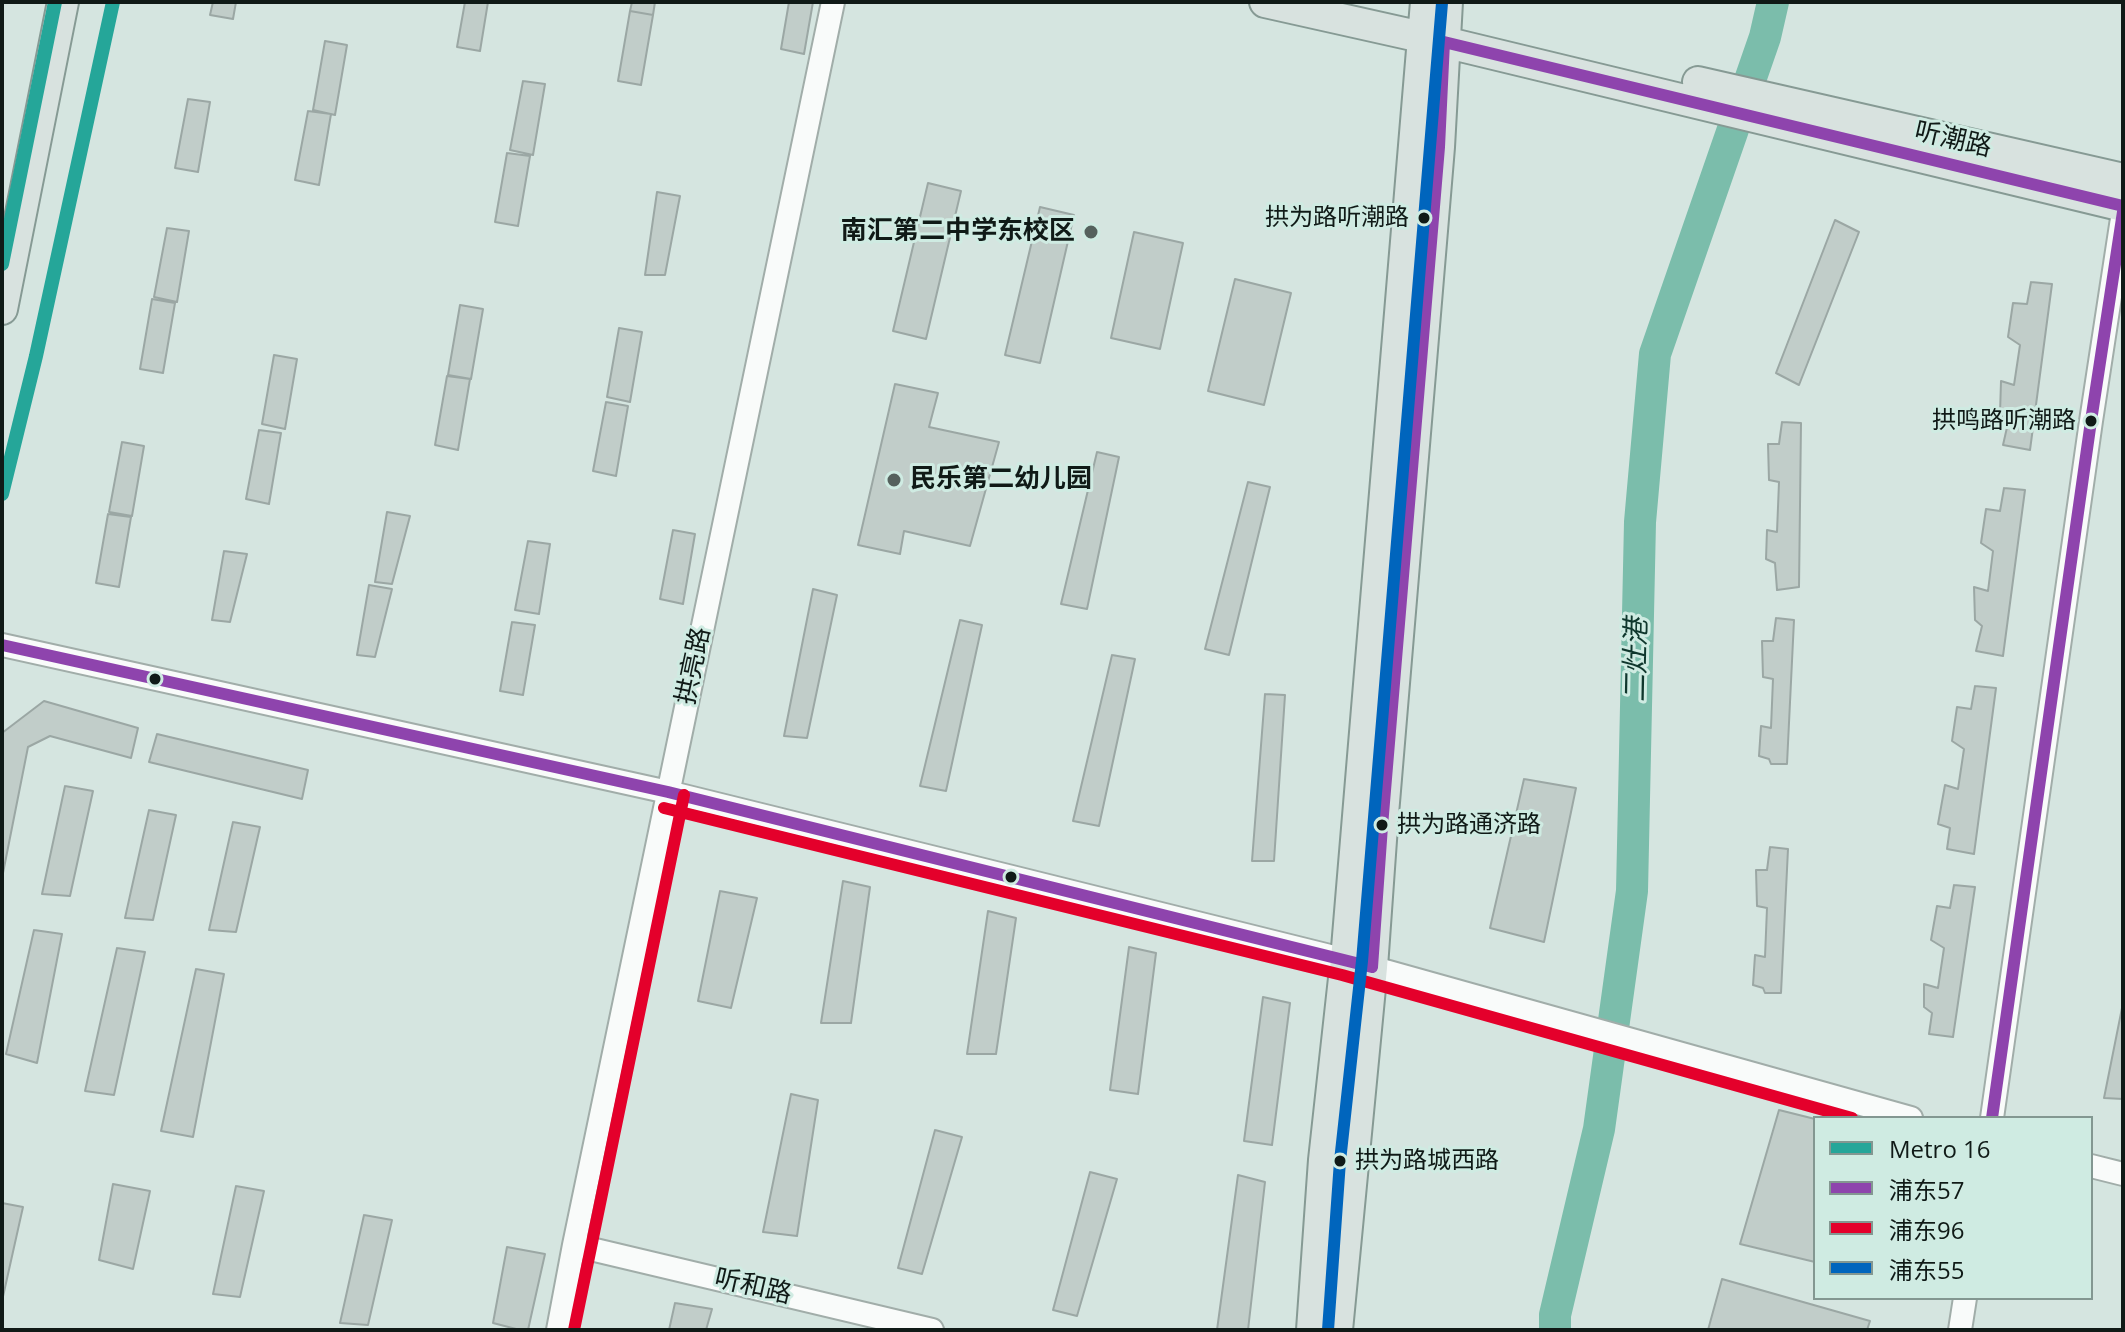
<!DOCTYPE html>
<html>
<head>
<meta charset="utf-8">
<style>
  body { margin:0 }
  #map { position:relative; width:2125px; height:1332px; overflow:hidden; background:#d5e5e0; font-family:"Open Sans","Noto Sans SC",sans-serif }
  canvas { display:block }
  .frame { position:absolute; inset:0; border:4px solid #101a17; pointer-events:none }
  .legend { position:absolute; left:1813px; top:1116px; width:280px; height:184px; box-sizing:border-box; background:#cfebe2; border:2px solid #839791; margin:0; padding:10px 14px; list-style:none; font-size:24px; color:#101a17 }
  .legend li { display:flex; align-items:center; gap:16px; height:40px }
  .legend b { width:40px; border:2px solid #839791 }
</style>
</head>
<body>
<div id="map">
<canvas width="2125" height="1332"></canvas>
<div class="frame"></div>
<ul class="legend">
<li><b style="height:10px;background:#25a699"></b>Metro 16</li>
<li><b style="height:10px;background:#8e44ad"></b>浦东57</li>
<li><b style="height:10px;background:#e4002b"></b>浦东96</li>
<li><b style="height:10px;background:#0065bd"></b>浦东55</li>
</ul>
</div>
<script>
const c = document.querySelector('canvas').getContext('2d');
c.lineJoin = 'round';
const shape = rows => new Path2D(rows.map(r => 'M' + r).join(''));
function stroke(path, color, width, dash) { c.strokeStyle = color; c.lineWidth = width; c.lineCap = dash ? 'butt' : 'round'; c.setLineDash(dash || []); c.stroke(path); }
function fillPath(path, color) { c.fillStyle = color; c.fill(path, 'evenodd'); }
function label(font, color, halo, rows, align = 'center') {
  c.font = font + ' "Open Sans","Noto Sans SC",sans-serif'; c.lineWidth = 6; c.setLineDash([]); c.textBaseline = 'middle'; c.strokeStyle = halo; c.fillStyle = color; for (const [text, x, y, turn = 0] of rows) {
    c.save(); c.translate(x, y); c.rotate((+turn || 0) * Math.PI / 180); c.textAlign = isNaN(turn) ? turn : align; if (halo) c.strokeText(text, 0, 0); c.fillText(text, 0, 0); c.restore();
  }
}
const river = shape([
  [1555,1330,1555,1315,1599,1129,1632,891,1640,522,1655,354,1765,37,1773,2]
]);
const building = shape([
  [213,2,236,2,233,19,210,15,213,2],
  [465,2,488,2,480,51,457,47,465,2],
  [632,2,655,2,653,15,630,11,632,2],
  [789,2,813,2,804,54,781,49,789,2],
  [630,11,653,15,641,85,618,81,630,11],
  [325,41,347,45,335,115,313,110,325,41],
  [523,81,545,84,533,155,510,150,523,81],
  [188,99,210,102,198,172,175,168,188,99],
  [308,111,331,114,319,185,295,180,308,111],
  [507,153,530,156,518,226,495,222,507,153],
  [928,183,961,191,926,339,893,331,928,183],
  [657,192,680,196,665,275,645,275,657,192],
  [1040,207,1074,215,1040,363,1005,355,1040,207],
  [1835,220,1859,232,1799,385,1776,373,1835,220],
  [167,228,189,231,177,302,154,297,167,228],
  [1134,232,1183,243,1160,349,1111,338,1134,232],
  [1235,279,1291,293,1264,405,1208,391,1235,279],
  [2031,282,2052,284,2030,450,2003,445,2008,423,2000,414,2001,381,2014,385,2020,345,2008,337,2013,303,2027,304,2031,282],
  [152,299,175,303,163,373,140,369,152,299],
  [460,305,483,309,471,379,448,375,460,305],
  [619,328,642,332,630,402,607,397,619,328],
  [274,355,297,359,285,429,262,424,274,355],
  [447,376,470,379,458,450,435,445,447,376],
  [895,384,938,393,929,427,999,442,970,546,904,531,900,554,858,545,895,384],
  [606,402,628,406,616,476,593,471,606,402],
  [1782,422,1801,423,1799,587,1777,590,1775,563,1766,559,1767,530,1777,532,1779,482,1769,480,1768,444,1779,444,1782,422],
  [259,430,281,433,269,504,246,499,259,430],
  [122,442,144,446,132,516,109,512,122,442],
  [1097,452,1119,457,1087,609,1061,604,1097,452],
  [1248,482,1270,487,1229,655,1205,649,1248,482],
  [2004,488,2025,490,2003,656,1976,651,1982,626,1975,620,1974,587,1988,591,1993,551,1981,543,1986,509,2000,511,2004,488],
  [387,512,410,516,392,584,375,582,387,512],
  [108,514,131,517,119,587,96,583,108,514],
  [673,530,695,534,683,604,660,599,673,530],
  [528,541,550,544,539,614,515,610,528,541],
  [224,551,247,554,230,622,212,620,224,551],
  [369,585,392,589,375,657,357,655,369,585],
  [813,589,837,595,807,738,784,736,813,589],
  [1776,618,1794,620,1787,764,1771,764,1769,759,1759,756,1761,726,1771,728,1773,679,1763,677,1762,641,1773,641,1776,618],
  [960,620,982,625,946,791,920,786,960,620],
  [512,622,535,625,523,695,500,691,512,622],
  [1112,655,1135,659,1099,826,1073,821,1112,655],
  [1975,686,1996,688,1974,854,1947,849,1950,828,1938,824,1945,785,1958,789,1964,749,1952,741,1957,707,1971,709,1975,686],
  [1265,694,1285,695,1274,861,1252,861,1265,694],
  [44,701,138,728,131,758,50,736,28,747,2,878,2,733,44,701],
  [157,734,308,770,302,799,149,762,157,734],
  [1524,779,1576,788,1544,942,1490,928,1524,779],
  [65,786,93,791,70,896,42,894,65,786],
  [149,810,176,815,153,920,125,918,149,810],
  [233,822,260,827,236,932,209,930,233,822],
  [1770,847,1788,849,1781,993,1765,993,1763,988,1753,985,1755,955,1765,957,1767,908,1757,906,1756,870,1767,870,1770,847],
  [843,881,870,887,851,1023,821,1023,843,881],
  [1954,885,1975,887,1953,1037,1929,1034,1932,1013,1924,1007,1924,984,1938,988,1944,948,1931,940,1937,906,1950,908,1954,885],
  [720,891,757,898,731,1008,698,1001,720,891],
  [988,911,1016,918,996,1054,967,1054,988,911],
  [34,930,62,934,37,1063,6,1054,34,930],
  [1129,947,1156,953,1138,1094,1110,1090,1129,947],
  [117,948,145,952,114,1095,85,1091,117,948],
  [196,969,224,974,193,1137,161,1131,196,969],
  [1263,997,1290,1003,1272,1145,1244,1141,1263,997],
  [2123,1003,2123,1099,2104,1098,2123,1003],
  [791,1094,818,1100,797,1236,763,1232,791,1094],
  [1779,1110,1815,1119,1815,1262,1740,1244,1779,1110],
  [935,1130,962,1137,922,1274,898,1268,935,1130],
  [1090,1172,1117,1179,1077,1316,1053,1310,1090,1172],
  [1238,1175,1265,1182,1248,1330,1217,1330,1238,1175],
  [113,1184,150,1191,133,1269,99,1260,113,1184],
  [236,1186,264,1191,240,1297,213,1294,236,1186],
  [2,1203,23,1207,2,1301,2,1203],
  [364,1215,392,1220,368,1325,340,1323,364,1215],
  [507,1247,545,1254,528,1330,520,1330,493,1323,507,1247],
  [1722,1279,1870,1321,1867,1330,1708,1330,1722,1279],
  [675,1303,712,1309,706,1330,669,1330,675,1303]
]);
const minor = shape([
  [2,645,668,792,1012,877,1346,960,1911,1118],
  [1992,1118,2091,421,2123,212],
  [2091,1166,2123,1174],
  [574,1245,932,1330],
  [558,1330,574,1245,833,2],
  [1960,1330,1965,1298]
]);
const major = shape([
  [1265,2,1444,42,2123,206],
  [1698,82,2123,179],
  [2,309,63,2],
  [1312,1330,1324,1160,1346,960,1426,2],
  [1337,1330,1372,967,1382,826,1439,147,1447,2]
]);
const bus1 = shape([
  [2,645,668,792,1372,967,1382,826,1439,147,1444,42,2123,206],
  [1992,1118,2091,421,2123,212]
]);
const bus2 = shape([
  [664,808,1342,975,1852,1118],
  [574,1330,684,795]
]);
const bus3 = shape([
  [1328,1330,1340,1161,1362,961,1442,3]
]);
const metro1 = shape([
  [2,264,55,2],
  [2,494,36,356,113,2]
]);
const markers = [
  [1424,218,7,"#101a17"],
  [1091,232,8,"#55615d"],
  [2091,421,7,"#101a17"],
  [894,480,8,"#55615d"],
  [155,679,7,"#101a17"],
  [1382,825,7,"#101a17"],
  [1011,877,7,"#101a17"],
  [1340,1161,7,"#101a17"]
];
const busNames = [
  ["拱为路听潮路",1409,218],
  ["拱鸣路听潮路",2076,421],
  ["拱为路通济路",1397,825,"left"],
  ["拱为路城西路",1355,1161,"left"]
];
const streetNames = [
  ["听潮路",1953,140,13],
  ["拱亮路",694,666,-78],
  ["听和路",753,1287,13]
];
const poiNames = [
  ["南汇第二中学东校区",1075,232],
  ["民乐第二幼儿园",910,480,"left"]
];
const waterNames = [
  ["二灶港",1637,660,-89]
];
stroke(river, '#7bbdab', 32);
fillPath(building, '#c1cdc9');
stroke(building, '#9ba7a4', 2);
stroke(minor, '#a1ada9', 26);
stroke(major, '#869a94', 34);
stroke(minor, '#f9fbfa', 22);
stroke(major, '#d8e2df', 30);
stroke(bus1, '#8e44ad', 12);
stroke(bus2, '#e4002b', 12);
stroke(bus3, '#0065bd', 12);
stroke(metro1, '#25a699', 14);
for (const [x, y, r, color] of markers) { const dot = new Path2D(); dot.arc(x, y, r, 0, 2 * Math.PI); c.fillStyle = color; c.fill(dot); stroke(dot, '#cfebe2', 3); }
label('24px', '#101a17', '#cfebe2', busNames, 'right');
label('26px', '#101a17', '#cfebe2', streetNames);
label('bold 26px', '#101a17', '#cfebe2', poiNames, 'right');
label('italic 28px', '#0f372d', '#cfebe2', waterNames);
</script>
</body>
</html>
